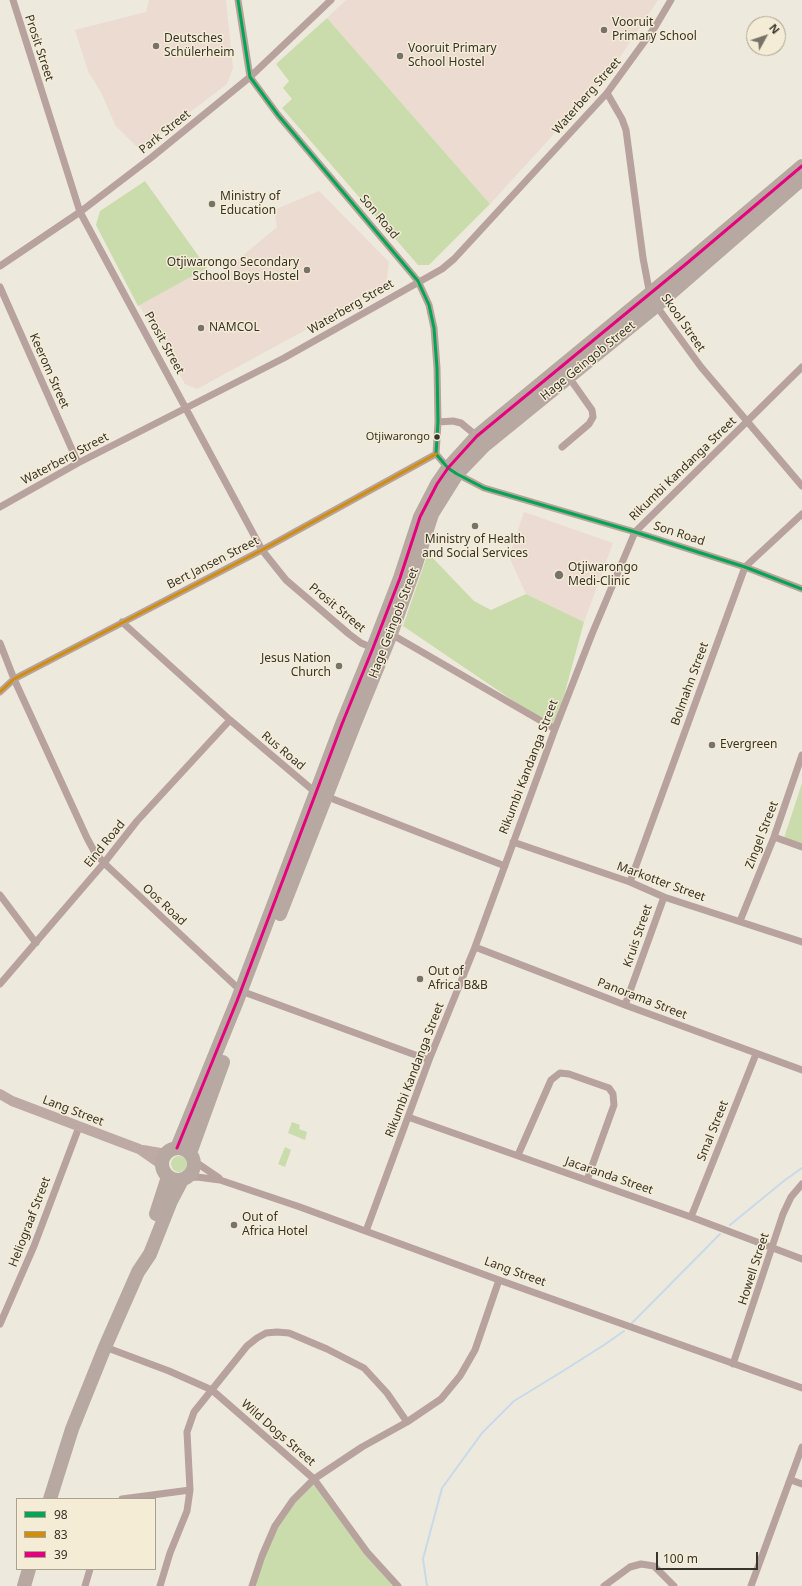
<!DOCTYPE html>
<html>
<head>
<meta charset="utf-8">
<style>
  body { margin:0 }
  #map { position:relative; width:802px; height:1586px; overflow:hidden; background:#eee9dd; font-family:"Noto Sans",sans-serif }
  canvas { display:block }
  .legend { position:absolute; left:16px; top:1498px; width:140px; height:72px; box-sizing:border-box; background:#f5ecd6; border:1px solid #a9a292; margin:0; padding:5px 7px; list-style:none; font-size:12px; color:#37342b }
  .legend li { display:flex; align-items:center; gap:8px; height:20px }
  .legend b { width:20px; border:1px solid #a9a292 }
  .north { position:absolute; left:746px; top:16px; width:40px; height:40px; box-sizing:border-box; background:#f5ecd6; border:1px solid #a9a292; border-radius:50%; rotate:50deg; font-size:11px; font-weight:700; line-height:16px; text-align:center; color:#37342b }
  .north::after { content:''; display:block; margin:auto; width:14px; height:18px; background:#777369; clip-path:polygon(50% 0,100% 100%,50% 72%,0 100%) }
  .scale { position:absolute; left:656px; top:1552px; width:102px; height:18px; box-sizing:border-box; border:2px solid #37342b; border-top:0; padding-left:5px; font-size:12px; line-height:14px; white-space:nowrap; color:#37342b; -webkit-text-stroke:3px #f5ecd6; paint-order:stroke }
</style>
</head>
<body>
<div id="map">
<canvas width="802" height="1586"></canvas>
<ul class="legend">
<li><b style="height:5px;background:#00a651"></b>98</li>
<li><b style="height:5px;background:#d18f09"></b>83</li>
<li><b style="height:5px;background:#e5007d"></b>39</li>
</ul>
<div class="north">N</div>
<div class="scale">100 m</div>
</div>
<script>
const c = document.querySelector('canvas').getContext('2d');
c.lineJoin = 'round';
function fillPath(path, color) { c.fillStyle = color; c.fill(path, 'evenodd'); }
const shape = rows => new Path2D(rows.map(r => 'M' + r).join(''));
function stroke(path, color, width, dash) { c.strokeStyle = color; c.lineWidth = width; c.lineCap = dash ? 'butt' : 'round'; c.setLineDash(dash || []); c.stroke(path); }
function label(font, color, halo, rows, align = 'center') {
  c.font = font + ' "Noto Sans",sans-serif'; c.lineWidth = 3; c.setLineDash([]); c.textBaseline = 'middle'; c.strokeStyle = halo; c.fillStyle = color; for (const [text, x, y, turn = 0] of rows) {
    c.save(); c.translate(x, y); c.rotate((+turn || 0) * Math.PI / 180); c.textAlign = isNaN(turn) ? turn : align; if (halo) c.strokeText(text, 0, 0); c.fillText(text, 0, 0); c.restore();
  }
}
const education = shape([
  [149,0,226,0,233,68,227,84,140,150,115,125,102,94,88,71,75,30,146,12],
  [346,0,658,0,608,75,490,204,327,18],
  [319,191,389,262,386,286,197,389,185,384,139,305,207,268,215,279,277,227,274,210]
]);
const medical = shape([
  [524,512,613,543,584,622,526,594,509,557]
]);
const green = shape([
  [327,18,490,204,429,265,418,265,282,108,292,99,283,88,289,81,276,64],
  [145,181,207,268,138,306,96,225,100,211],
  [428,553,474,601,491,610,526,594,584,622,555,729,403,626],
  [802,783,802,847,783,841],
  [292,1122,300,1125,299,1129,307,1132,305,1140,288,1133],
  [285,1147,291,1150,285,1167,278,1164],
  '171 1164a8 8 0 1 1 16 0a8 8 0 1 1-16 0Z',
  [314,1479,398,1586,252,1586,275,1526]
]);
const stream = shape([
  [730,1225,785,1180,802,1168],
  [631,1324,720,1234],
  [427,1586,423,1559,442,1488,482,1433,514,1401,563,1371,604,1345,624,1331]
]);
const street = shape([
  [13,0,80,212,262,550,286,580,349,634,361,643,373,648],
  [238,0,250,77,278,115,418,281,429,305,434,328,437,368,438,422,436,454,448,468,457,474,484,488,635,532,745,567,802,589],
  [607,93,622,119,626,130,643,258,650,295],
  [0,266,80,212,152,157,250,77,331,0],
  [0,287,78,463],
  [655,304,701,367,802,486],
  [438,422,453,421,461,423,478,437],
  [562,447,589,424,593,417,592,410,568,376],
  [0,507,78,463,284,358,442,269,454,259,607,93,655,27,671,0],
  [122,622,230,720,315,792,505,866],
  [391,634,555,729],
  [0,643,14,679,87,838,94,851,104,863,241,991,429,1060],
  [0,692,14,679,262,550,436,454],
  [774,837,802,847],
  [513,842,630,882,664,897,802,942],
  [630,882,745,567,802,514],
  [0,895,36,943],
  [740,921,774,837,802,755],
  [475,947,625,1005,802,1070],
  [0,984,104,863,137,821,230,720],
  [625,1005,664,897],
  [408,1117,691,1217,802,1259],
  [518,1155,551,1080,560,1073,569,1074,609,1088,613,1094,614,1105,587,1180],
  [194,1161,219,1178],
  [187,1178,197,1177,220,1180,300,1207,499,1280,802,1388],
  [691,1217,756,1054],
  [366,1231,429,1060,475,947,555,729,592,634,635,532,802,367],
  [0,1324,34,1246,79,1127],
  [105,1347,169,1371,212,1390,314,1479,367,1552,398,1586],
  [733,1364,783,1214,791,1197,802,1184],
  [791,1480,802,1484],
  [122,1499,190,1490],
  [85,1586,90,1569],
  [160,1586,170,1553,187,1511,190,1490,187,1432,194,1412,247,1346,257,1338,266,1333,277,1332,289,1333,327,1349,364,1368,387,1393,407,1422],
  [252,1586,262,1556,275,1526,293,1500,314,1479,362,1447,407,1422,441,1399,460,1376,475,1350,499,1280],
  [604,1586,630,1567,641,1564,654,1566,674,1586],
  [751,1586,802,1447]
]);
const secondary = shape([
  [0,1094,12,1101,139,1149,162,1165],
  [143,1150,166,1154]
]);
const highway = shape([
  [280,914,354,725,391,634,415,567,432,514,457,474,485,445,656,306,802,179],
  '162 1164a16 16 0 1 1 32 0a16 16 0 1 1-32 0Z',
  [177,1148,237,1001,342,724,373,648,400,578,420,517,437,484,448,468,477,436,686,264,802,166],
  [190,1153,223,1062],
  [156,1214,168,1177],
  [50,1499,72,1429,105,1347,138,1272,150,1254,171,1201,182,1180],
  [24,1586,29,1569]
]);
const bus1 = shape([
  [238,0,250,77,278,115,418,281,429,305,434,328,437,368,438,422,436,454,448,468,457,474,484,488,635,532,745,567,802,589]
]);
const bus2 = shape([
  [0,692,14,679,262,550,436,454]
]);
const bus3 = shape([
  [177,1148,237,1001,342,724,373,648,400,578,420,517,437,484,448,468,477,436,686,264,802,166]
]);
const markers = [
  [604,30,4,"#777369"],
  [156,46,4,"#777369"],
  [400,56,4,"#777369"],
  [212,204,4,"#777369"],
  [307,270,4,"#777369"],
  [201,328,4,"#777369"],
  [437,437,3.5,"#37342b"],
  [475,526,4,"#777369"],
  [559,575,5,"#777369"],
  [339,666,4,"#777369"],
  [712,745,4,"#777369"],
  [420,979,4,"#777369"],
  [234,1225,4,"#777369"]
];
const busNames = [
  ["Otjiwarongo",430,437]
];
const poiNames = [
  ["Vooruit",612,23],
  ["Primary School",612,37],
  ["Deutsches",164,39],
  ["Schülerheim",164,53],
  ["Vooruit Primary",408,49],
  ["School Hostel",408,63],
  ["Ministry of",220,197],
  ["Education",220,211],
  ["Otjiwarongo Secondary",299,263,"right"],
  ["School Boys Hostel",299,277,"right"],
  ["NAMCOL",209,328],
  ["Ministry of Health",475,540,"center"],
  ["and Social Services",475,554,"center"],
  ["Otjiwarongo",568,568],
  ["Medi-Clinic",568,582],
  ["Jesus Nation",331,659,"right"],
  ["Church",331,673,"right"],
  ["Evergreen",720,745],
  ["Out of",428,972],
  ["Africa B&B",428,986],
  ["Out of",242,1218],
  ["Africa Hotel",242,1232]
];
const streetNames = [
  ["Prosit Street",39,48,72],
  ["Waterberg Street",587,96,-49],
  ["Park Street",165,132,-39],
  ["Son Road",379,217,50],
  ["Waterberg Street",351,307,-30],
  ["Skool Street",683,323,55],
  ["Prosit Street",164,343,61],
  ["Hage Geingob Street",588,361,-39],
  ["Keerom Street",49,371,66],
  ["Waterberg Street",65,459,-28],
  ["Rikumbi Kandanga Street",683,469,-44],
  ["Son Road",679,534,18],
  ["Bert Jansen Street",213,563,-27],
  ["Prosit Street",337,608,40],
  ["Hage Geingob Street",394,623,-69],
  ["Bolmahn Street",690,684,-70],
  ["Rus Road",283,751,40],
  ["Rikumbi Kandanga Street",529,767,-69],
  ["Zingel Street",762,835,-69],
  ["Eind Road",105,844,-51],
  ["Markotter Street",661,882,20],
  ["Oos Road",164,905,43],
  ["Kruis Street",638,936,-71],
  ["Panorama Street",642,999,21],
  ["Rikumbi Kandanga Street",415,1070,-69],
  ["Lang Street",73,1111,21],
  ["Smal Street",713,1131,-68],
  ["Jacaranda Street",609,1176,19],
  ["Heliograaf Street",30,1222,-69],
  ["Howell Street",754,1269,-72],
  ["Lang Street",515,1272,20],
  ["Wild Dogs Street",278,1433,41]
];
fillPath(education, '#ebdbd1');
fillPath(medical, '#ebdbd3');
fillPath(green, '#cadcac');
stroke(stream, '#c6daea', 2);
stroke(street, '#b7a29e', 7);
stroke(secondary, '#beaaa5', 10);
stroke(highway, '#b8a8a2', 14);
stroke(bus1, '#00a651', 3);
stroke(bus2, '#d18f09', 3);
stroke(bus3, '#e5007d', 3);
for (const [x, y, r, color] of markers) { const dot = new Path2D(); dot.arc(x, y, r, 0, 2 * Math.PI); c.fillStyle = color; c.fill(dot); stroke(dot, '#f5ecd6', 1.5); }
label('11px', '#37342b', '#f5ecd6', busNames, 'right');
label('12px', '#37342b', '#f5ecd6', poiNames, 'left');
label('12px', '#37342b', '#f5ecd6', streetNames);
</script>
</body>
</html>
